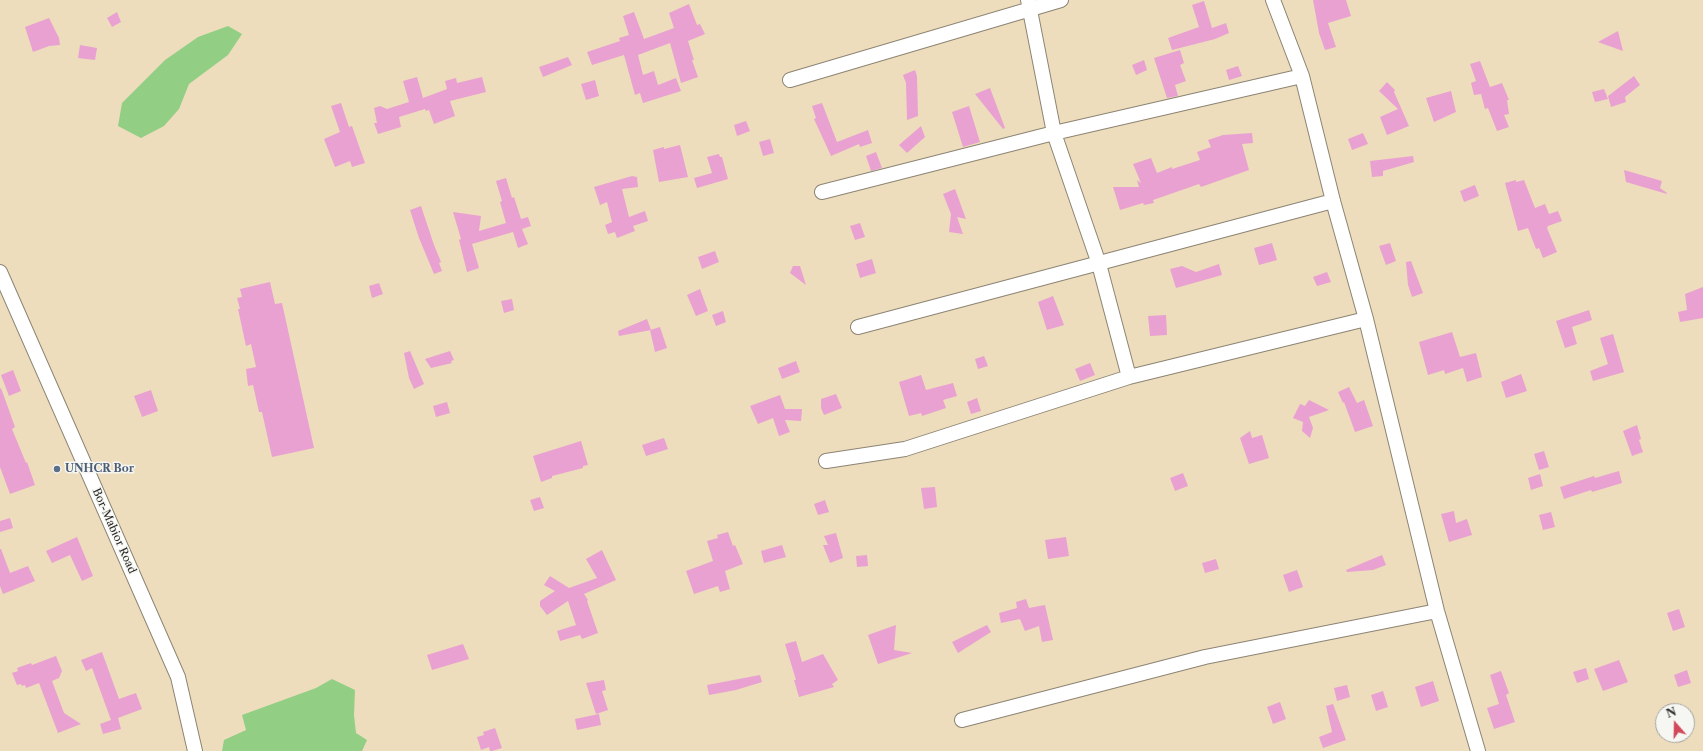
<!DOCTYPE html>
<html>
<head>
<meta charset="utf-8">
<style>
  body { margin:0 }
  #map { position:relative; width:1703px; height:751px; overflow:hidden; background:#edddbc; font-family:"Libre Caslon Text",serif }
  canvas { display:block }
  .north { position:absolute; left:1655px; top:703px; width:40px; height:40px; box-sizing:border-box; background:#f6f6f2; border:1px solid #a5a5a2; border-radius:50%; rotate:340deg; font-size:11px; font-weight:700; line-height:16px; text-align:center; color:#2b2b2b }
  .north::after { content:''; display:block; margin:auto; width:14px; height:18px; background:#d1495b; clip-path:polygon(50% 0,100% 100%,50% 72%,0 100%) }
</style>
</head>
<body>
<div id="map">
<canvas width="1703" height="751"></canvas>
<div class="north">N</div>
</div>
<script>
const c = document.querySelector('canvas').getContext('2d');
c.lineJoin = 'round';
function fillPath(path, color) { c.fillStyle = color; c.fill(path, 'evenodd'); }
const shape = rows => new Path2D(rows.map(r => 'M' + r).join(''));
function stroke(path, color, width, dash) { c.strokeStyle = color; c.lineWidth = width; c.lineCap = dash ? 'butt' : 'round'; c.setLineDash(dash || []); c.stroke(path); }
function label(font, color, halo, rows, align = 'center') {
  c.font = font + ' "Libre Caslon Text",serif'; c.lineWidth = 3; c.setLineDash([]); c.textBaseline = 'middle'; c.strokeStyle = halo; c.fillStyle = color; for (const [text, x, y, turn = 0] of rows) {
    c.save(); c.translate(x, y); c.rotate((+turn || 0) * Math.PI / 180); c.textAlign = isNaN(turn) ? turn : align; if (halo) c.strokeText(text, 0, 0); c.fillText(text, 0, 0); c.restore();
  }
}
const green = shape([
  [228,26,242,34,228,55,189,84,179,109,164,126,141,138,118,126,122,103,165,60,198,37],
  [332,679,355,690,354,715,356,733,367,740,362,751,222,751,224,740,246,730,242,715,316,688]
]);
const building = shape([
  [1313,0,1346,0,1351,16,1328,23,1336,47,1325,50,1319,33],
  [1204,1,1212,28,1226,23,1229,33,1215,39,1172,50,1168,38,1199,27,1192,5],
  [689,4,697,25,700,24,705,34,688,41,694,60,692,60,698,77,681,83,670,43,638,55,643,75,654,71,658,85,676,78,681,91,643,103,640,93,635,95,624,55,592,65,587,52,620,41,619,38,629,35,623,16,634,12,644,39,674,28,669,13],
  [117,12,121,22,112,27,107,18],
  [49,18,59,38,60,45,49,46,33,52,25,27],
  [1618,31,1623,51,1598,42],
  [80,45,97,48,95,60,78,58],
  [1180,50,1184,63,1180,65,1186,81,1175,85,1178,96,1167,98,1154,58],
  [568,57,572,65,543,77,539,67],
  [1144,60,1147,70,1136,75,1132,65],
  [1480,61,1490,87,1502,83,1509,100,1507,100,1509,114,1504,115,1509,127,1497,131,1488,108,1485,109,1481,94,1474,95,1471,83,1476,81,1470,64],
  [1238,66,1242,76,1229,80,1226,70],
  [915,70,917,76,918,116,907,120,906,83,903,75],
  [1634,76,1640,85,1625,97,1626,102,1611,107,1608,96],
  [417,77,423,98,447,89,445,81,456,78,457,83,482,77,486,92,450,101,455,116,434,124,429,110,426,111,425,109,399,117,401,127,378,134,374,123,377,123,374,108,380,106,387,109,409,102,403,81],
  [595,80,599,96,586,100,581,84],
  [1387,82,1395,90,1394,92,1409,126,1387,135,1380,117,1398,109,1379,91],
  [990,88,1005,128,1003,129,975,94],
  [1604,89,1608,99,1595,102,1592,92],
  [1451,91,1456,112,1434,122,1426,98],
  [341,103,349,127,352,126,365,163,352,167,350,161,335,167,324,139,340,132,331,106],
  [822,103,837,142,868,130,872,143,860,147,859,144,831,156,814,119,816,118,812,106],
  [969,106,980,142,963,147,952,112],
  [746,121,750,131,737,136,734,125],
  [921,126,925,137,907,153,899,145],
  [1252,133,1253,143,1242,144,1249,170,1201,187,1199,184,1179,191,1153,200,1154,203,1144,205,1143,203,1120,210,1113,187,1139,187,1137,180,1141,183,1133,164,1151,158,1157,173,1172,167,1172,169,1200,160,1197,152,1211,147,1208,140,1223,135],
  [1363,133,1368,144,1352,150,1348,139],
  [770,139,774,153,763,156,759,142],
  [680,145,688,177,659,182,653,150,664,147,664,149],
  [876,152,882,168,871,171,866,156],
  [719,154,720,157,722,157,728,179,697,188,694,178,712,173,707,157],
  [1413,156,1414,162,1383,171,1383,176,1372,177,1370,161],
  [1624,170,1662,181,1660,188,1667,193,1667,194,1626,182],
  [632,176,637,177,638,187,622,189,629,217,645,211,648,221,633,226,635,231,617,238,615,232,608,234,605,225,612,222,607,202,600,205,594,187],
  [506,178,512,198,514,197,521,219,528,217,531,226,522,229,528,244,518,248,513,232,472,244,479,268,467,272,459,240,461,239,453,212,481,216,479,231,506,223,500,202,502,201,496,181],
  [1516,180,1516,182,1524,180,1535,208,1545,204,1549,214,1558,211,1562,221,1548,226,1547,228,1557,252,1543,258,1539,248,1536,249,1528,228,1518,231,1505,183],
  [1475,185,1479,196,1464,202,1460,191],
  [955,189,966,219,957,217,963,234,949,232,951,214,943,194],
  [421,206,434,245,441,262,439,263,442,271,434,274,419,238,410,210],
  [860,223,865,237,855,240,850,226],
  [1272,243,1277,260,1259,265,1254,248],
  [1390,243,1396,261,1386,265,1379,246],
  [715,251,719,262,702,269,698,257],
  [872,259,876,273,860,278,856,264],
  [1411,261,1423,293,1412,297,1408,285,1406,262],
  [1219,264,1222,275,1176,288,1170,269,1182,266,1196,272],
  [793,266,800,266,806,285,790,273],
  [1327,272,1331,282,1317,286,1313,277],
  [270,282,275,304,282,303,314,448,272,457,262,412,259,412,253,385,248,386,246,369,256,367,251,344,246,346,238,309,240,309,237,298,242,297,240,289],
  [379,283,383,294,372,298,369,286],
  [1703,287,1703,318,1680,322,1678,312,1687,310,1685,294],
  [700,289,708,311,696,316,687,295],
  [1053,296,1064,325,1047,330,1038,302],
  [512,299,514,310,504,313,501,301],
  [1589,310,1592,320,1572,327,1577,344,1565,348,1556,321],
  [723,311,726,322,716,326,712,315],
  [1166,315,1167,335,1150,336,1148,316],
  [647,319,651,330,619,336,618,331],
  [660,327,667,348,655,352,650,330],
  [1452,332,1460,357,1476,353,1482,377,1467,382,1463,368,1445,374,1444,370,1428,375,1419,342],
  [1613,334,1624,372,1593,381,1590,371,1608,364,1600,338],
  [410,351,424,384,414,389,409,378,404,353],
  [450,351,454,360,451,361,452,363,431,368,425,359],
  [984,356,988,366,978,369,975,359],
  [796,361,800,372,782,379,778,368],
  [1090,363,1095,375,1080,381,1075,369],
  [13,370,21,391,9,396,1,375],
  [1521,374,1527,391,1506,398,1501,382],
  [921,375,926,390,953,383,957,396,943,400,946,408,922,416,921,413,909,416,899,382],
  [1349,387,1357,403,1364,400,1373,426,1355,432,1344,402,1343,403,1338,392],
  [1,388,15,427,12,429,26,463,27,462,35,485,10,494,0,467,0,389],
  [151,390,158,411,142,417,134,396],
  [836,394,842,408,824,415,821,408,821,399],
  [780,395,785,409,802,409,801,421,785,420,790,432,779,436,773,418,758,424,750,406],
  [977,398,981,411,971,414,967,402],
  [1309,400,1329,410,1309,417,1313,428,1310,438,1302,431,1303,422,1293,418,1300,404,1305,406],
  [447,402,450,413,436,417,433,406],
  [1637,425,1641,439,1639,440,1643,452,1632,456,1623,431],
  [1250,431,1252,438,1262,435,1269,458,1249,464,1240,438],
  [664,438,668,449,646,456,642,445],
  [581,441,588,465,583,466,583,468,552,476,552,478,541,482,533,456],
  [1544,451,1549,467,1539,470,1534,454],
  [1619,471,1622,483,1592,492,1591,490,1564,499,1560,487,1594,476,1595,478],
  [1183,473,1188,486,1175,491,1170,478],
  [1540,474,1543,486,1531,490,1528,478],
  [935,487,937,507,924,509,921,488],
  [540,497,544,508,534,511,530,500],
  [825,500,829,512,818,515,814,504],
  [1454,511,1456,523,1467,519,1472,535,1449,542,1441,514],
  [1551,512,1555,527,1543,530,1539,515],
  [10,518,13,528,0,532,0,521],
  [728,532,733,546,735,545,743,564,725,571,730,589,720,592,718,586,694,594,686,571,713,561,707,541,718,538,717,535],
  [836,533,843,558,830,563,823,545,828,545,824,536],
  [77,537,93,576,82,581,70,555,52,563,46,551],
  [1066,537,1069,556,1048,559,1045,540],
  [782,545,786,557,764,563,761,551],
  [0,549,1,549,10,573,28,566,35,581,3,594,0,586],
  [602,550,616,580,584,594,588,600,587,601,598,633,582,639,580,635,560,641,557,631,576,625,568,601,547,615,540,606,540,601,555,591,544,585,550,576,569,588,597,578,586,559],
  [867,555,868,566,857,567,856,556],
  [1382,555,1386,565,1373,570,1347,572,1346,570],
  [1216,559,1219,569,1205,573,1202,563],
  [1297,570,1303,587,1289,592,1283,575],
  [1026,599,1029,608,1045,605,1053,640,1042,642,1039,626,1025,631,1020,619,1001,623,999,613,1017,608,1016,602],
  [1679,609,1685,627,1673,631,1667,613],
  [896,625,894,650,912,653,878,664,868,635],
  [987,625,991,632,958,653,952,642],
  [796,641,802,662,823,654,838,680,832,684,834,687,799,697,794,680,796,680,785,644],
  [463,644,469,659,432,670,427,655],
  [102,652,119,699,136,693,142,709,118,718,121,729,103,734,100,724,111,720,92,668,86,671,81,660],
  [56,656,62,671,59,678,52,681,64,713,81,724,58,733,39,683,26,688,25,685,22,686,21,684,17,685,12,673,18,671,17,668,31,663,32,665],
  [1619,660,1628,682,1603,691,1594,669],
  [1586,668,1589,679,1577,683,1573,672],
  [1687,670,1691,683,1678,687,1674,675],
  [1501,671,1509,693,1506,695,1515,722,1494,729,1487,708,1499,704,1490,675],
  [760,675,762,682,736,690,709,695,707,685],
  [604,680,606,690,602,691,608,710,596,714,586,683],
  [1433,681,1439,701,1421,707,1415,687],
  [1347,685,1350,697,1337,701,1334,688],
  [1383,691,1388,707,1376,711,1371,695],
  [1280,702,1286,719,1273,724,1267,707],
  [1333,704,1346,740,1323,748,1319,737,1332,732,1326,706],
  [599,714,601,725,577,730,575,719],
  [495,728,502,748,492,751,490,751,489,747,481,750,477,737,484,735,483,732]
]);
const minor = shape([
  [1028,0,1054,133,1099,264,1129,377],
  [1273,0,1302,76,1333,201,1366,319,1437,611,1478,751],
  [790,80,1061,0],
  [822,192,1054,133,1302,76],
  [0,272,178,677,195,751],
  [858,327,1333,201],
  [826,461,905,449,1129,377,1366,319],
  [962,720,1205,657,1437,611]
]);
const markers = [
  [57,469,4,"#5c6f8a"]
];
const serviceNames = [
  ["UNHCR Bor",65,469]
];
const streetNames = [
  ["Bor-Mabior Road",114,531,66]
];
fillPath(green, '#92cf85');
fillPath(building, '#e9a1d1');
stroke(minor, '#8c8474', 16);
stroke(minor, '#fff', 14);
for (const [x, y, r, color] of markers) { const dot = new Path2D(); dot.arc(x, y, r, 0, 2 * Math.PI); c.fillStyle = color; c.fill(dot); stroke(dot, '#f6f6f2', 1.5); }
label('bold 11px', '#4e5e75', '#f6f6f2', serviceNames, 'left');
label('11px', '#2b2b2b', '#f6f6f2', streetNames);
</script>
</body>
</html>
